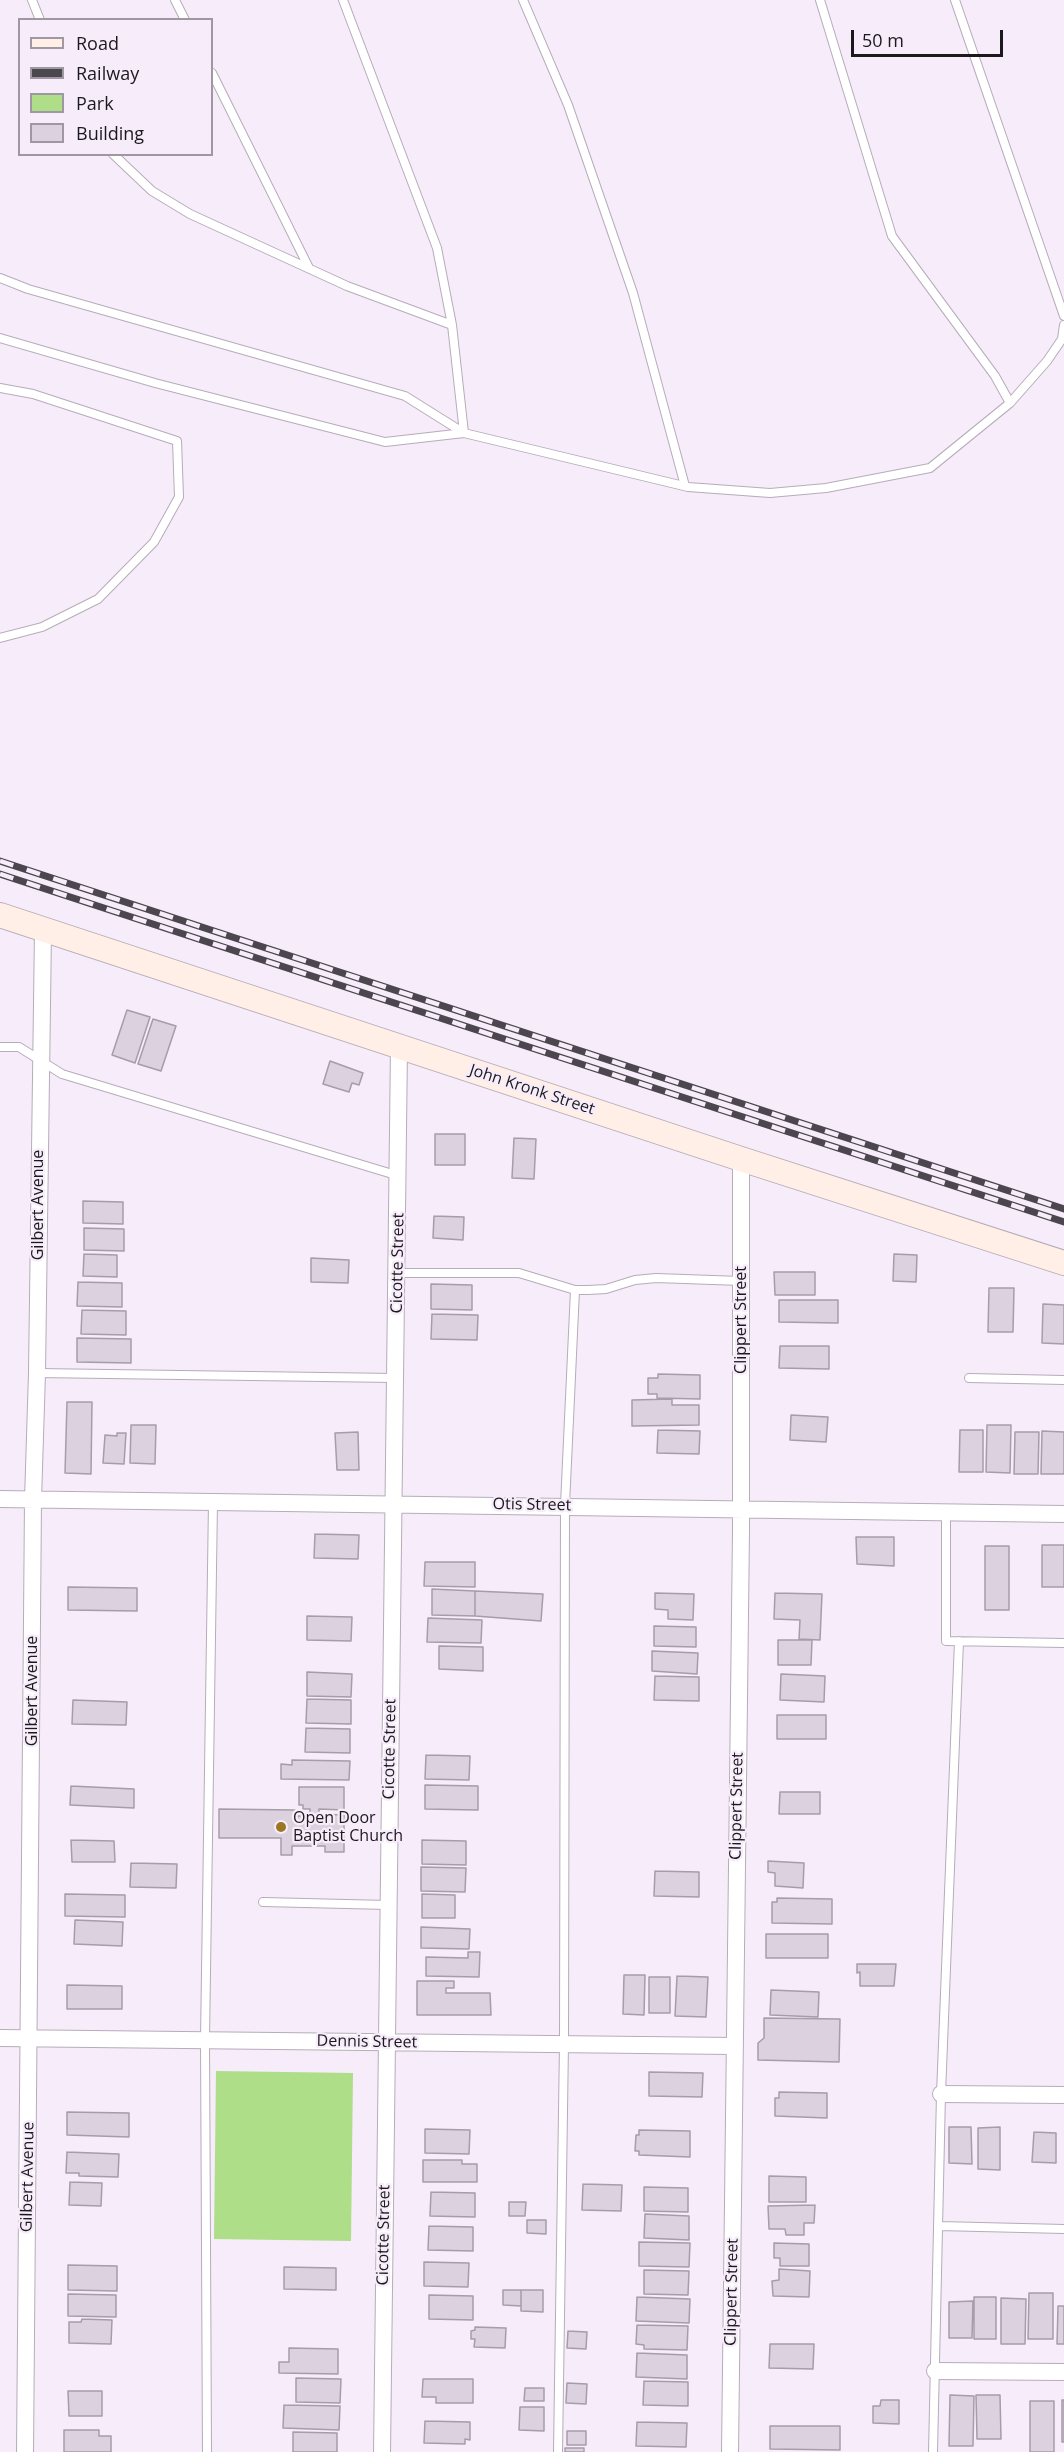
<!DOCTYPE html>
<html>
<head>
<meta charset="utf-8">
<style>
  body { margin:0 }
  #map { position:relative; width:1064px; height:2452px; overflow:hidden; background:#f6ecfa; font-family:"Open Sans",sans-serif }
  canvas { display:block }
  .legend { position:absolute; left:18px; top:18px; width:195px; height:138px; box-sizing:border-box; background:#f6ecfa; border:2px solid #9f98a2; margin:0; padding:8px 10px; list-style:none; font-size:18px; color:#1c191e }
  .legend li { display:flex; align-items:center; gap:12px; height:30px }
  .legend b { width:30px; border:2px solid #9f98a2 }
  .scale { position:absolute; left:851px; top:30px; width:152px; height:27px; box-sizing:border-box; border:3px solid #1c191e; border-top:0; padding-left:8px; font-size:18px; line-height:21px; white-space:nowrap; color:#1c191e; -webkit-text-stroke:4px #f6ecfa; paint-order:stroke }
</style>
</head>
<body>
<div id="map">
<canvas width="1064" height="2452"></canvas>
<ul class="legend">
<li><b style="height:8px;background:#ffefe6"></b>Road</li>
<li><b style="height:8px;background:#4c474e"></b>Railway</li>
<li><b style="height:16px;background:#aede88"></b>Park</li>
<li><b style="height:16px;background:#dbd1df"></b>Building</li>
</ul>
<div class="scale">50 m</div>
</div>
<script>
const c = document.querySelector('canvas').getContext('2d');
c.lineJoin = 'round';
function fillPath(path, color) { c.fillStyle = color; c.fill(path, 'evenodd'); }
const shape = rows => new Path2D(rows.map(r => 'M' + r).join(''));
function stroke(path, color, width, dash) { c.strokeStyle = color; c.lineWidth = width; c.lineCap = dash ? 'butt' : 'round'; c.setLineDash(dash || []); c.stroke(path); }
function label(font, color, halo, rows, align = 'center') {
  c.font = font + ' "Open Sans",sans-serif'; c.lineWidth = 4.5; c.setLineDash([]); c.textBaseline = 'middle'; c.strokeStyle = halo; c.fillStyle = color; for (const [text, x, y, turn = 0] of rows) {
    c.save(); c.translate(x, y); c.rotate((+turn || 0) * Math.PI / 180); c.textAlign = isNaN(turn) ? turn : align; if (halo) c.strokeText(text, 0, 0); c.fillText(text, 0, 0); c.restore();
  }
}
const green = shape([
  [216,2071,353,2073,351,2241,214,2239]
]);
const building = shape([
  [127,1010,150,1017,135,1063,112,1055,127,1010],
  [153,1019,176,1026,161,1071,138,1064,153,1019],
  [330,1061,363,1073,359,1085,352,1083,349,1092,323,1084,330,1061],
  [435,1134,465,1134,465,1165,435,1165,435,1134],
  [514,1138,536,1139,534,1179,512,1178,514,1138],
  [83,1201,123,1202,123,1224,83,1223,83,1201],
  [434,1216,464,1217,463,1240,433,1238,434,1216],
  [84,1228,124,1229,124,1251,84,1250,84,1228],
  [84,1254,117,1255,117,1277,83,1276,84,1254],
  [894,1254,917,1255,916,1282,893,1281,894,1254],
  [311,1258,349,1260,348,1283,311,1282,311,1258],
  [774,1272,815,1272,815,1295,775,1295,774,1272],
  [78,1282,122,1283,122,1307,77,1306,78,1282],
  [431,1284,472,1285,472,1310,431,1309,431,1284],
  [989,1288,1014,1288,1013,1332,988,1332,989,1288],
  [779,1300,838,1300,838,1323,779,1322,779,1300],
  [1043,1304,1064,1305,1064,1344,1042,1343,1043,1304],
  [82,1310,126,1311,126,1335,81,1334,82,1310],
  [432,1314,478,1315,477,1340,431,1339,432,1314],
  [77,1338,131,1339,131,1363,77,1362,77,1338],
  [780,1346,829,1346,829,1369,779,1368,780,1346],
  [658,1374,700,1375,700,1399,657,1398,657,1394,648,1394,648,1378,658,1378,658,1374],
  [672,1399,672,1405,699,1405,699,1425,632,1426,632,1400,672,1399],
  [67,1402,92,1402,91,1474,65,1473,67,1402],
  [791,1415,828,1417,826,1442,790,1440,791,1415],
  [131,1425,156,1425,155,1464,130,1463,131,1425],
  [987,1425,1011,1425,1010,1473,986,1472,987,1425],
  [658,1430,700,1431,699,1454,657,1453,658,1430],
  [960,1430,983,1430,983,1472,959,1472,960,1430],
  [1042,1431,1064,1432,1064,1474,1041,1474,1042,1431],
  [358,1432,359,1470,337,1470,335,1433,358,1432],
  [1015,1432,1039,1432,1038,1474,1014,1474,1015,1432],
  [117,1433,126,1433,124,1464,103,1463,105,1435,117,1436,117,1433],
  [315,1534,359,1535,358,1559,314,1558,315,1534],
  [856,1537,894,1537,894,1566,857,1564,856,1537],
  [1042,1545,1064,1545,1064,1587,1042,1587,1042,1545],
  [985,1546,1009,1546,1009,1610,985,1610,985,1546],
  [425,1562,475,1562,475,1587,424,1586,425,1562],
  [68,1587,137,1588,137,1611,68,1610,68,1587],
  [432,1589,475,1591,475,1616,432,1615,432,1589],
  [475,1591,543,1594,541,1621,475,1616,475,1591],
  [655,1593,694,1594,693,1620,668,1619,668,1610,655,1609,655,1593],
  [775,1593,822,1594,820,1640,799,1639,800,1620,774,1619,775,1593],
  [307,1616,352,1617,351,1641,307,1640,307,1616],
  [428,1618,482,1620,481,1643,427,1642,428,1618],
  [654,1626,696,1627,696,1647,654,1646,654,1626],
  [778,1640,812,1640,811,1665,778,1665,778,1640],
  [439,1646,483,1647,483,1671,439,1669,439,1646],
  [652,1651,698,1653,697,1674,652,1671,652,1651],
  [307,1672,352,1674,351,1697,307,1696,307,1672],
  [781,1674,825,1676,824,1702,780,1700,781,1674],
  [655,1676,699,1677,699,1701,654,1700,655,1676],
  [307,1699,351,1700,351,1724,306,1723,307,1699],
  [73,1700,127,1702,126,1725,72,1724,73,1700],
  [777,1715,826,1715,826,1739,777,1739,777,1715],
  [306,1728,350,1729,350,1753,305,1752,306,1728],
  [426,1755,470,1756,469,1780,425,1779,426,1755],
  [292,1760,350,1761,349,1780,281,1779,281,1764,292,1765,292,1760],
  [425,1785,478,1786,478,1810,425,1809,425,1785],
  [71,1786,134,1789,134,1808,70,1805,71,1786],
  [299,1787,344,1787,344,1810,319,1809,319,1814,344,1815,344,1852,325,1852,325,1846,292,1846,292,1855,281,1855,281,1838,219,1838,219,1809,295,1810,295,1816,310,1816,310,1809,303,1809,303,1805,299,1805,299,1787],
  [780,1792,820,1792,820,1814,779,1814,780,1792],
  [71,1840,114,1841,115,1862,72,1862,71,1840],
  [422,1840,466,1841,466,1865,422,1864,422,1840],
  [768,1861,804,1863,803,1888,775,1886,775,1873,768,1872,768,1861],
  [131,1863,177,1864,176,1888,130,1887,131,1863],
  [421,1867,466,1868,465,1892,421,1891,421,1867],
  [655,1871,699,1872,699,1897,654,1896,655,1871],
  [65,1894,125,1895,125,1917,65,1916,65,1894],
  [422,1894,455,1895,455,1918,422,1918,422,1894],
  [777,1898,832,1899,832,1924,772,1923,772,1902,777,1902,777,1898],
  [75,1920,123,1922,122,1946,74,1944,75,1920],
  [421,1927,470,1929,469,1949,421,1948,421,1927],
  [766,1934,828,1934,828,1958,766,1958,766,1934],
  [468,1952,480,1952,479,1977,426,1976,426,1957,468,1958,468,1952],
  [857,1964,896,1964,894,1986,860,1986,860,1972,857,1973,857,1964],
  [624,1975,645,1975,644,2015,623,2014,624,1975],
  [677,1976,708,1977,706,2017,675,2016,677,1976],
  [649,1977,670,1977,670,2013,649,2013,649,1977],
  [417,1981,454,1981,454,1988,446,1988,446,1993,490,1993,491,2015,417,2015,417,1981],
  [67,1985,122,1986,122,2009,67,2009,67,1985],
  [771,1990,819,1992,818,2017,770,2015,771,1990],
  [764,2018,840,2019,839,2062,758,2060,758,2043,764,2038,764,2018],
  [649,2072,703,2073,702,2097,649,2096,649,2072],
  [779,2092,827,2093,827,2118,775,2116,775,2098,779,2098,779,2092],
  [67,2112,129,2113,129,2137,67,2135,67,2112],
  [949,2127,971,2127,972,2164,949,2163,949,2127],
  [1000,2127,1000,2170,978,2169,978,2128,1000,2127],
  [425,2129,470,2130,469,2154,425,2153,425,2129],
  [639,2130,690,2131,690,2157,639,2155,639,2151,635,2151,636,2135,639,2135,639,2130],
  [1034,2132,1056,2133,1056,2163,1032,2162,1034,2132],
  [67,2152,119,2154,118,2177,79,2176,79,2173,66,2173,67,2152],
  [423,2160,462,2160,462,2164,477,2164,477,2182,423,2182,423,2160],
  [769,2176,806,2177,806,2202,769,2202,769,2176],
  [70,2182,102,2183,101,2206,69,2205,70,2182],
  [583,2184,622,2185,621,2211,582,2210,583,2184],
  [644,2187,688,2188,688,2212,644,2211,644,2187],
  [431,2192,475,2193,475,2217,430,2216,431,2192],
  [509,2202,526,2202,525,2216,509,2216,509,2202],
  [815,2205,814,2223,804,2223,804,2235,786,2235,785,2229,769,2229,768,2206,815,2205],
  [645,2214,689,2216,689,2240,644,2238,645,2214],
  [527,2220,546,2220,546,2234,527,2233,527,2220],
  [429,2226,473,2227,473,2251,428,2250,429,2226],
  [639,2242,690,2243,689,2267,639,2266,639,2242],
  [774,2243,809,2244,809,2266,780,2266,780,2258,774,2258,774,2243],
  [424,2262,469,2263,468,2287,424,2286,424,2262],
  [68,2265,117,2266,117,2291,68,2290,68,2265],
  [284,2267,336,2268,336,2290,284,2289,284,2267],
  [779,2269,810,2271,809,2297,773,2296,772,2281,779,2280,779,2269],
  [644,2270,689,2271,688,2295,644,2294,644,2270],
  [503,2290,521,2290,521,2306,503,2305,503,2290],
  [521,2290,543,2290,543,2312,521,2311,521,2290],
  [1029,2293,1053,2293,1053,2339,1028,2339,1029,2293],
  [68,2294,116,2295,116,2317,68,2316,68,2294],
  [429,2295,473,2296,473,2320,429,2319,429,2295],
  [637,2297,690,2299,689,2323,636,2321,637,2297],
  [974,2297,996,2297,996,2339,974,2339,974,2297],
  [1001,2298,1026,2299,1025,2344,1001,2344,1001,2298],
  [973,2301,972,2338,949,2338,949,2302,973,2301],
  [1058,2306,1064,2306,1064,2344,1057,2344,1058,2306],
  [82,2319,112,2320,111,2344,69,2343,69,2322,81,2322,82,2319],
  [637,2325,688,2326,687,2350,644,2349,644,2345,636,2344,637,2325],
  [475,2327,506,2328,505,2348,474,2347,475,2339,471,2339,471,2331,475,2330,475,2327],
  [568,2331,587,2332,586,2349,567,2348,568,2331],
  [770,2344,814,2344,813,2369,769,2368,770,2344],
  [289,2348,338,2349,338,2374,279,2373,279,2362,289,2362,289,2348],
  [637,2353,687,2355,687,2379,636,2377,637,2353],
  [296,2378,341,2379,340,2403,296,2402,296,2378],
  [423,2379,473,2379,473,2403,436,2403,436,2397,422,2397,423,2379],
  [644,2381,688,2382,688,2406,643,2405,644,2381],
  [567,2383,587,2384,586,2404,566,2403,567,2383],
  [525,2388,544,2388,544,2401,524,2401,525,2388],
  [68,2391,102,2391,102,2416,69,2416,68,2391],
  [950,2395,974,2396,973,2446,949,2446,950,2395],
  [976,2395,1000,2395,1001,2439,977,2439,976,2395],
  [881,2400,899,2400,899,2424,873,2423,873,2406,880,2406,881,2400],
  [1062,2400,1064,2400,1064,2442,1062,2442,1062,2400],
  [1030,2401,1054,2401,1054,2452,1030,2452,1030,2401],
  [284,2405,340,2406,339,2430,283,2428,284,2405],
  [520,2407,544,2407,544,2431,519,2430,520,2407],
  [425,2421,470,2422,470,2440,465,2439,465,2444,424,2443,425,2421],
  [637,2422,687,2423,686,2447,636,2446,637,2422],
  [770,2426,840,2426,840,2450,770,2449,770,2426],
  [64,2430,99,2430,99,2436,111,2436,111,2452,64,2452,64,2430],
  [567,2431,586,2431,586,2445,567,2445,567,2431],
  [293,2432,337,2433,337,2452,293,2452,293,2432],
  [565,2448,584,2448,584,2452,565,2452,565,2448]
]);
const lane = shape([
  [32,0,40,20],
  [175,0,185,20],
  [343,0,437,248,452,325,464,433],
  [523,0,568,105,633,293,685,486],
  [955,0,1064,316],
  [212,73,309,268],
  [113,154,152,191,190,214,347,286,452,325],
  [0,278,28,289,405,396,464,433,688,487,770,493,826,488,930,468,1010,403,995,376,892,236,820,0],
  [0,338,155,383,385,442,464,433],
  [0,388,33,394,177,441,179,497,154,542,98,599,42,627,0,638],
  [1010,403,1047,361,1062,339,1064,325],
  [0,1047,19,1047,62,1074,399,1176],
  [397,1273,519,1273,575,1290,588,1290,606,1289,635,1280,656,1278,741,1281],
  [37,1373,395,1378],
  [969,1378,1064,1380],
  [946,1512,946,1641,1064,1643],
  [263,1902,388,1905],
  [938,2226,1064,2229],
  [207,2452,205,2039,213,1502],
  [558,2452,564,2043,565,1505,575,1290],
  [933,2452,941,2094,959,1641]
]);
const street = shape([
  [0,1499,1064,1514],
  [0,2038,734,2046],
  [941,2094,1064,2095],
  [935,2371,1064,2372],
  [25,2452,33,1500,37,1373,43,930],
  [382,2452,399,1047],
  [730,2452,741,1531,741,1159]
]);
const secondary = shape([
  [0,915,741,1159,1064,1263]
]);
const rail = shape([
  [0,861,1064,1209],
  [0,874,1064,1222]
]);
const markers = [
  [281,1827,6,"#9c7723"]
];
const streetNames = [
  ["John Kronk Street",532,1090,18],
  ["Gilbert Avenue",38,1205,-90],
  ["Cicotte Street",398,1263,-89],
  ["Clippert Street",741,1320,-90],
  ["Otis Street",532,1505,1],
  ["Gilbert Avenue",32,1691,-90],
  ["Cicotte Street",390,1749,-89],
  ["Clippert Street",737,1806,-89],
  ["Dennis Street",367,2042,1],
  ["Gilbert Avenue",28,2177,-89],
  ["Cicotte Street",384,2235,-89],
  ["Clippert Street",732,2292,-89]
];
const poiNames = [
  ["Open Door",293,1818],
  ["Baptist Church",293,1836]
];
fillPath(green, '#aede88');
fillPath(building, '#dbd1df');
stroke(building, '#a69caa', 1.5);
stroke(lane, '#b6acba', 10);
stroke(street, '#b6acba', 18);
stroke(secondary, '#b6acba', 26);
stroke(lane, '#fff', 8);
stroke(street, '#fff', 16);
stroke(secondary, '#ffefe6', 24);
stroke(rail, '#4c474e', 7);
stroke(rail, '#f6ecfa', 4.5, [14]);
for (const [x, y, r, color] of markers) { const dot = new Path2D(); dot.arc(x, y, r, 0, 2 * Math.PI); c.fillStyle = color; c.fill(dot); stroke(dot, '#f6ecfa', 2); }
label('16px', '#1c191e', '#f6ecfa', streetNames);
label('16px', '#1c191e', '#f6ecfa', poiNames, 'left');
</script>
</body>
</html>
